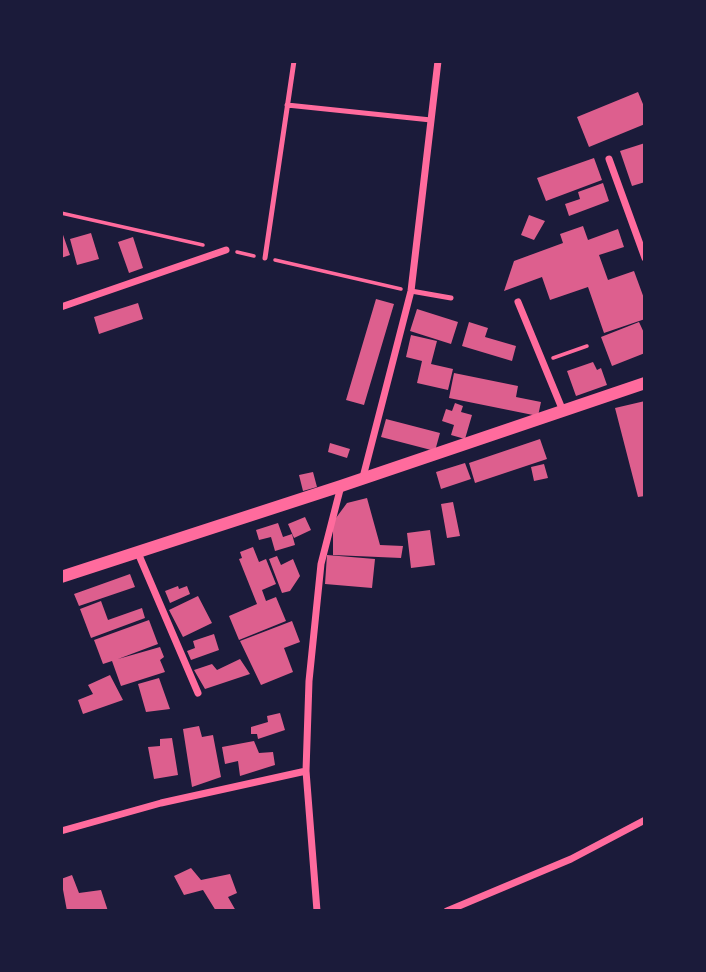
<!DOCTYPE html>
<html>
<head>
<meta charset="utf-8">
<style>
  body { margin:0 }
  #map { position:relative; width:706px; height:972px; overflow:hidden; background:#1b1b3a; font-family:Barlow,sans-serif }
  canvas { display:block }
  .frame { position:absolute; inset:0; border:63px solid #1b1b3a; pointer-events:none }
</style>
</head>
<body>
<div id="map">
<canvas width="706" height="972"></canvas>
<div class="frame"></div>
</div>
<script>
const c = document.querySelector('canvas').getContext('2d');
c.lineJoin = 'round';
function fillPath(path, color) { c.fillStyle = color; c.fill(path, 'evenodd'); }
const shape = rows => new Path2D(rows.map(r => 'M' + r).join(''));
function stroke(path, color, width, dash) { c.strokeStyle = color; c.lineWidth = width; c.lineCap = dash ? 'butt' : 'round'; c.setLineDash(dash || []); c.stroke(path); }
const building = shape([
  [638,92,645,109,645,124,589,147,577,117],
  [645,143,645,182,632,186,620,151],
  [594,158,602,180,546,201,537,178],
  [603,183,609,201,569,216,565,204,580,199,578,192],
  [529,215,545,221,534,240,521,235],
  [583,226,588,240,618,229,624,247,599,255,608,280,634,271,645,301,645,319,604,333,588,287,550,300,542,277,504,291,514,261,563,243,560,234],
  [61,229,70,255,61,258],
  [91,233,99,259,77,265,70,239],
  [133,237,143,268,129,273,118,242],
  [376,299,394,304,364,405,346,400],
  [138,303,143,319,99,334,94,317],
  [417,309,458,322,451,344,410,331],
  [469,322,488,328,485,337,516,346,512,361,462,346],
  [639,322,645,335,645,353,612,366,601,337],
  [411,335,437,341,431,364,453,369,448,390,417,383,422,361,406,357],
  [593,362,597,370,601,368,607,385,576,396,567,371],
  [454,373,518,386,516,397,541,402,538,416,449,398],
  [645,401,645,496,638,497,615,408],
  [455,403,463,406,461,412,472,415,465,439,451,435,454,425,442,421,446,409,452,411],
  [386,419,440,433,435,451,381,437],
  [540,439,547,459,475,483,469,463],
  [330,443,350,449,347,458,328,452],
  [465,463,471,479,441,489,436,472],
  [544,464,548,478,534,481,531,467],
  [313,472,317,487,303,491,299,475],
  [367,498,380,545,403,546,401,558,333,555,333,522,347,503],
  [453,502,460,536,447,538,441,504],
  [305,517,311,530,294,538,288,524],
  [278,523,283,537,292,534,295,545,275,551,271,537,259,540,256,530],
  [430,530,435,565,411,568,407,533],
  [253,547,259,562,266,559,276,584,262,590,266,601,276,597,286,621,239,640,229,616,257,604,239,559,242,558,240,552],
  [327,555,375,559,372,588,325,584],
  [277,556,281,565,293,559,300,576,290,591,282,593,269,559],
  [130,574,135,587,79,606,74,594],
  [178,586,179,589,187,586,190,594,170,603,165,591],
  [198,596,212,623,183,637,169,610],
  [101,601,108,620,142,608,145,618,91,638,80,609],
  [149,620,158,644,118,659,160,647,164,657,160,660,165,672,121,686,112,661,103,664,94,640],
  [292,621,300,642,284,648,293,672,261,685,240,641],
  [214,634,219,650,191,660,187,651,195,648,193,641],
  [240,659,250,674,205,689,194,670,212,664,217,670],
  [110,675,123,700,83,714,78,700,93,694,88,685],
  [159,678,170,709,146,712,138,684],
  [280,713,285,730,258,739,257,734,251,734,251,727,268,722,267,716],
  [199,726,202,737,213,735,221,777,192,787,183,729],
  [172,738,178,775,154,779,148,747,160,746,160,739],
  [254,741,259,753,273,752,275,765,240,776,238,761,225,764,222,747],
  [191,868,201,880,230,874,237,893,228,897,236,911,216,911,203,890,184,895,174,876],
  [72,875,79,893,101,890,108,911,67,911,61,879]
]);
const path = shape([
  [61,213,203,245],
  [237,252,254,256],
  [275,260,401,289],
  [553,358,587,346]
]);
const service = shape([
  [287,105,431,120],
  [265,258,294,61],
  [411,291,451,298]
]);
const minor = shape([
  [609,159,645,258],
  [518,302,563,411],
  [61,307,226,250],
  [363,477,411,291,438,61],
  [138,553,198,693],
  [61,831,161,803,306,771],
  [317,911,306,771,309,681,321,564,341,486],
  [447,911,571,859,645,820]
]);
const tertiary = shape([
  [61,577,341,486,645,383]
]);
fillPath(building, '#dd5f8e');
stroke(path, '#ff6b9d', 3.5);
stroke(service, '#ff6b9d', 5);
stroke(minor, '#ff6b9d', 7);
stroke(tertiary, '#ff6b9d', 12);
</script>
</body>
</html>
